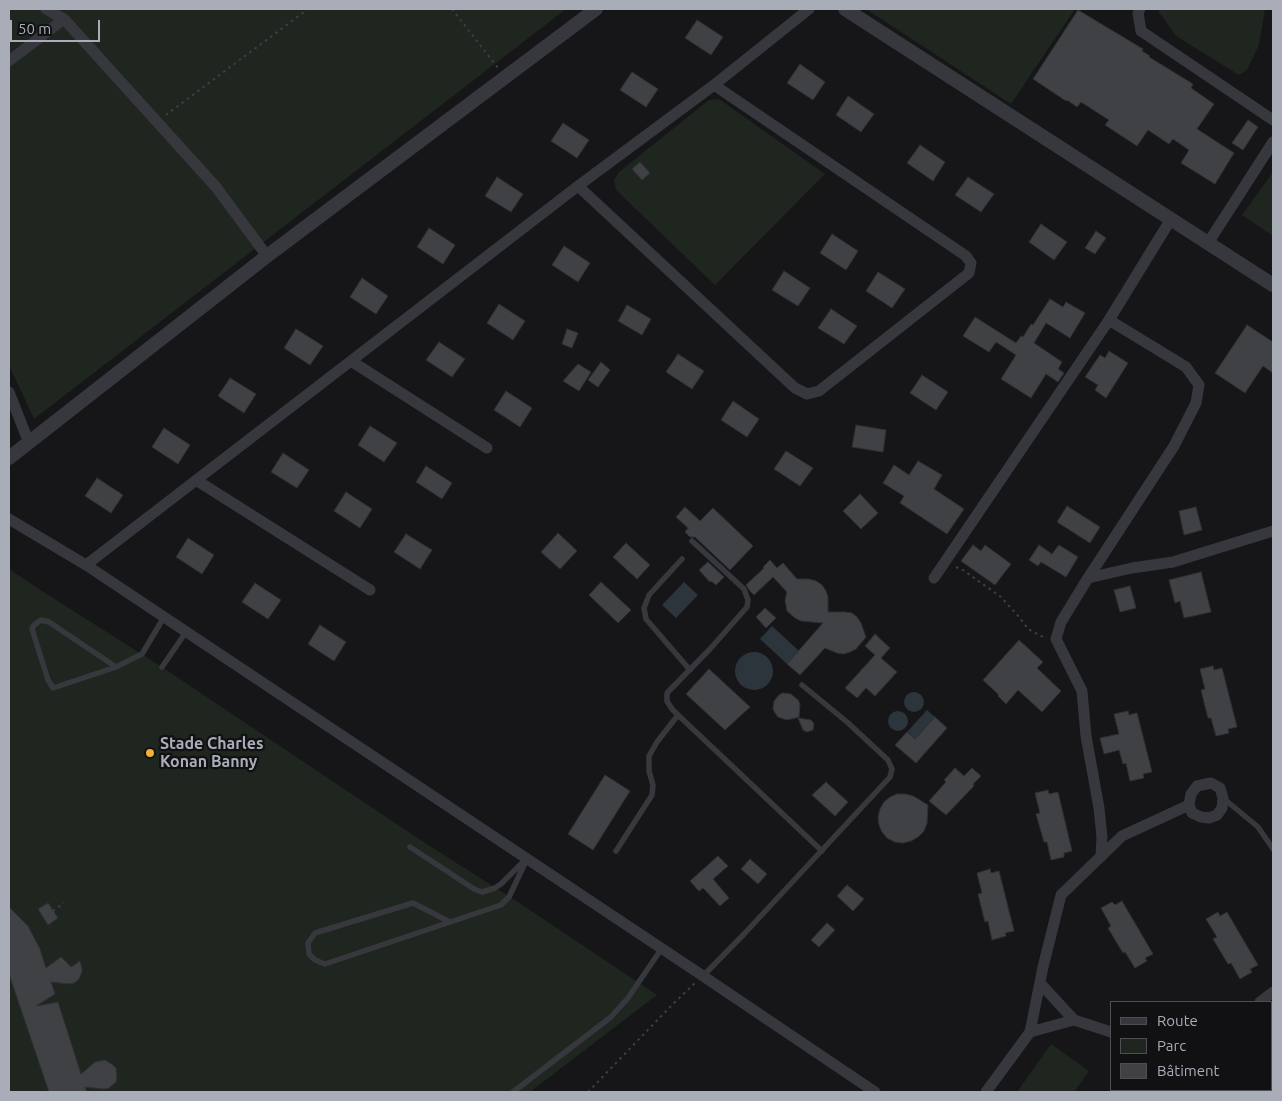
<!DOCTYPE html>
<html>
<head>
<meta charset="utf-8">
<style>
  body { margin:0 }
  #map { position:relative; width:1282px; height:1101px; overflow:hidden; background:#161618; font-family:Ubuntu,sans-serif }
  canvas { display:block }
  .frame { position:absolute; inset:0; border:10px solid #a8adb8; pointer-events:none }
  .legend { position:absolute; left:1110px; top:1001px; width:162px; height:90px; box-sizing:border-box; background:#111113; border:1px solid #4d4f55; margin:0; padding:6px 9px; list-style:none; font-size:15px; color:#a8adb8 }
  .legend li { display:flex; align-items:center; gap:10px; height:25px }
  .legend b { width:25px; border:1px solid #4d4f55 }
  .scale { position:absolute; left:10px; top:20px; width:90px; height:22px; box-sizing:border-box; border:2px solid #a8adb8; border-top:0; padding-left:6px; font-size:15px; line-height:18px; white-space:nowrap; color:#a8adb8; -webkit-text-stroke:4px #111113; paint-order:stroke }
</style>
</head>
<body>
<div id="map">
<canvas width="1282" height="1101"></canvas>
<div class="frame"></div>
<ul class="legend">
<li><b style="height:6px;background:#37383d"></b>Route</li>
<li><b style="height:14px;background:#1e261f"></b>Parc</li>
<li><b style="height:14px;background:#404145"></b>Bâtiment</li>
</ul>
<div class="scale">50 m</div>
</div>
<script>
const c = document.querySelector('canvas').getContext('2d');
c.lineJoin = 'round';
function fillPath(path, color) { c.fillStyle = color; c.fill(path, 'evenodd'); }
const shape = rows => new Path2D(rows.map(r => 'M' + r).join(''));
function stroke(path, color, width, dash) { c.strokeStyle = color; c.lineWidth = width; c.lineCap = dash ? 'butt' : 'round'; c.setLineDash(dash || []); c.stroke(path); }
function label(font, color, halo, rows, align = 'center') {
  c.font = font + ' Ubuntu,sans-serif'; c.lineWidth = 4.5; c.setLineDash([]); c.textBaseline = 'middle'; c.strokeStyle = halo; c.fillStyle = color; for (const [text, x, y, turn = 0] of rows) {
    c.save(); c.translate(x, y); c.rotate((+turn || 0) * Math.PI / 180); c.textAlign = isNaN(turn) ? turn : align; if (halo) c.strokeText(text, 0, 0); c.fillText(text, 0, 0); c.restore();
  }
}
const green = shape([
  [9,9,566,9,34,419,9,365],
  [866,9,1075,9,1011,104],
  [1159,9,1265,9,1259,45,1247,70,1239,75,1176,36,1159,12],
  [719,99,825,174,715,285,616,190,614,180,619,172,709,100],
  [1273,172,1273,236,1242,215],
  [9,569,42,591,162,667,419,839,521,904,657,995,530,1092,9,1092],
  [1051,1044,1089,1071,1074,1092,1017,1092]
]);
const water = shape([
  [684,582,698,595,676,618,662,605],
  [772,626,799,651,787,664,760,639],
  '735 671a19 19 0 1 1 38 0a19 19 0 1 1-38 0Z',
  '904 702a10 10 0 1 1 20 0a10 10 0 1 1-20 0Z',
  [927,710,935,717,915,739,907,732],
  '888 721a10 10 0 1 1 20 0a10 10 0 1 1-20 0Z'
]);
const building = shape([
  [1078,10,1143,49,1142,51,1150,56,1149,57,1193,84,1191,88,1214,104,1197,129,1234,153,1215,184,1181,163,1189,150,1173,139,1169,144,1148,130,1137,146,1105,125,1109,120,1081,102,1077,107,1067,100,1066,101,1033,79,1078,10],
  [697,20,723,37,711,55,685,38,697,20],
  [800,64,825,82,813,100,787,83,800,64],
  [632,72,658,89,646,107,620,90,632,72],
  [848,96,874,114,861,132,836,115,848,96],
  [1248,120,1258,127,1243,150,1232,143,1248,120],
  [563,123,589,140,577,158,551,141,563,123],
  [920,145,945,162,933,181,907,163,920,145],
  [640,162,650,173,642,180,632,169,640,162],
  [497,177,523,194,511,212,485,196,497,177],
  [968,177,994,194,981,212,955,195,968,177],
  [1041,224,1067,242,1054,260,1029,242,1041,224],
  [429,228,455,245,443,264,417,247,429,228],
  [1096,231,1106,238,1095,254,1085,248,1096,231],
  [832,234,858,251,846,270,820,253,832,234],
  [564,246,590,263,578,282,552,265,564,246],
  [784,271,810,288,798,306,772,290,784,271],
  [878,272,905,289,892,308,866,291,878,272],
  [362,278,388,296,376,314,350,297,362,278],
  [1050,299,1063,307,1066,302,1085,313,1070,338,1046,323,1034,343,1062,362,1058,369,1064,373,1058,382,1046,374,1031,398,1001,379,1016,355,996,342,989,352,963,336,975,317,1016,343,1021,336,1023,337,1031,324,1033,325,1050,299],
  [499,304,525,321,513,340,487,323,499,304],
  [627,305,651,319,642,335,618,321,627,305],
  [831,309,857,326,844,344,818,328,831,309],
  [1247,325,1273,342,1273,373,1263,366,1245,393,1215,373,1247,325],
  [296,329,323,346,310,365,284,348,296,329],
  [567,329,578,333,572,348,562,344,567,329],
  [439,342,465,359,452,377,426,360,439,342],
  [1109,351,1128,363,1106,398,1095,390,1098,385,1085,377,1100,355,1105,358,1109,351],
  [678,354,704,371,692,389,666,372,678,354],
  [601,362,610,370,598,387,588,380,601,362],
  [578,364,591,372,579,391,563,381,578,364],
  [922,375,948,392,936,410,910,393,922,375],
  [230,378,256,394,244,413,218,396,230,378],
  [506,391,532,408,520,427,494,410,506,391],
  [733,401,759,419,747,437,721,420,733,401],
  [856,425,886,430,883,452,852,447,856,425],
  [370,426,397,443,384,462,358,445,370,426],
  [164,428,190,445,178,464,152,447,164,428],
  [786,451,813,468,800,486,774,469,786,451],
  [283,453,309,470,297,488,271,472,283,453],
  [918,461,942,475,934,489,964,509,947,534,900,503,904,496,883,483,894,465,909,475,918,461],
  [426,466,452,483,442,499,416,482,426,466],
  [97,478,123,495,111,513,85,496,97,478],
  [346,492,372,509,360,528,334,511,346,492],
  [860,494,878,513,861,529,843,511,860,494],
  [1067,506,1100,527,1090,543,1057,522,1067,506],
  [685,507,700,521,713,508,753,546,730,570,695,537,690,537,685,532,688,528,676,517,685,507],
  [1196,507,1202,530,1184,535,1179,511,1196,507],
  [558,533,577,551,560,569,541,552,558,533],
  [406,534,432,550,420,569,394,552,406,534],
  [188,538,214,555,202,574,176,557,188,538],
  [626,543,650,565,637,579,613,557,626,543],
  [973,545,981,551,985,545,1011,564,995,585,961,561,973,545],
  [1039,545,1052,554,1059,545,1078,557,1066,577,1041,562,1038,566,1029,560,1039,545],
  [770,560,777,568,783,563,797,579,809,579,816,581,822,585,826,591,828,597,828,612,845,612,852,613,857,617,861,623,866,637,856,649,850,652,844,654,837,653,825,648,800,675,787,664,823,623,801,621,795,618,787,611,785,600,787,592,773,577,754,595,750,591,746,585,764,568,763,567,770,560],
  [708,562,724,577,716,585,711,581,710,582,699,570,708,562],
  [1201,572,1211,612,1184,618,1180,601,1175,603,1169,580,1201,572],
  [601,582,631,610,618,623,589,595,601,582],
  [255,583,281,600,268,619,242,602,255,583],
  [1130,586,1136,608,1120,612,1114,590,1130,586],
  [765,608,776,618,766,628,756,617,765,608],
  [320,625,346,642,334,661,308,644,320,625],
  [875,634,890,648,881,658,897,672,875,696,866,688,857,698,845,688,875,655,865,646,875,634],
  [1019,640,1043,662,1037,668,1061,691,1042,712,1018,690,1006,704,998,696,999,695,983,680,1019,640],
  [1213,666,1214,670,1222,668,1237,727,1228,729,1229,733,1216,736,1211,718,1208,718,1201,690,1205,689,1200,669,1213,666],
  [709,669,750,707,725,730,686,694,709,669],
  [783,693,791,694,798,700,800,704,799,717,787,720,778,717,775,713,773,709,774,701,779,695,783,693],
  [1128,711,1129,715,1137,713,1152,772,1143,774,1144,778,1130,781,1126,763,1123,764,1119,750,1104,754,1100,738,1119,734,1114,714,1128,711],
  [935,717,947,728,916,763,895,745,907,732,915,739,935,717],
  [798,718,811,720,814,724,813,730,807,732,803,730,798,718],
  [955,768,964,776,972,768,981,776,973,784,974,786,946,815,929,801,946,782,944,780,955,768],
  [605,775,630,791,593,850,568,834,605,775],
  [826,782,848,802,835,816,812,795,826,782],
  [1048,790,1049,794,1058,792,1072,851,1064,853,1064,857,1051,860,1047,842,1044,842,1036,814,1040,813,1035,793,1048,790],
  [897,794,905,794,913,796,928,805,927,823,924,831,918,837,911,841,903,843,895,842,887,838,882,832,879,825,878,817,880,809,884,802,890,797,897,794],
  [718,856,728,866,713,879,729,898,720,906,703,888,699,891,690,881,718,856],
  [750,859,767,874,758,884,741,869,750,859],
  [990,869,991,873,999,871,1014,931,1005,933,1006,936,992,940,988,921,985,922,978,894,982,893,977,873,990,869],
  [847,885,864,899,853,911,837,896,847,885],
  [1122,901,1153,954,1145,958,1147,961,1135,968,1125,952,1123,953,1108,928,1111,926,1101,908,1112,902,1115,905,1122,901],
  [48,903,58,918,48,925,38,909,48,903],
  [9,907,28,926,40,949,46,968,61,957,71,967,80,961,82,968,82,972,79,979,74,983,69,984,51,982,55,994,36,1006,58,1002,81,1074,95,1062,105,1060,113,1065,116,1068,117,1078,116,1082,109,1088,104,1089,85,1087,87,1092,49,1092,9,974,9,907],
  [1218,912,1220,916,1227,912,1258,965,1250,969,1252,972,1240,979,1231,963,1228,964,1213,939,1217,937,1206,919,1218,912],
  [827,923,835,930,819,947,811,940,827,923]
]);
const path = shape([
  [452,9,498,68],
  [166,115,308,9],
  [956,567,963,570,1001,597,1020,618,1028,629,1045,638],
  [53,911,64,903],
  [588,1092,672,1005,695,983]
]);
const service = shape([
  [692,541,744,589,748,600,747,607,710,649,667,693,667,701,672,709,678,715,822,851],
  [682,559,649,595,644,608,646,619,690,670],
  [116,667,49,622,41,620,34,625,32,629,48,680,53,688,116,667,142,654,164,617],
  [162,667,186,632],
  [1223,798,1258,827,1273,849],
  [410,847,474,889,482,892,495,888,501,884,524,861],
  [616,851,652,795,653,785,649,771,649,756,657,742,678,715],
  [450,922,413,903,315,933,308,943,309,954,315,960,325,964,501,905,509,897,527,859],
  [703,976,744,934,890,777,892,769,888,760,847,722,802,685],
  [513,1092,611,1017,628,998,662,948]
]);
const minor = shape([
  [46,9,64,19,216,187,267,256],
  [1140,9,1138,13,1141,31,1273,120],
  [9,61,64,19],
  [578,186,795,388,807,394,819,391,969,273,971,263,966,256,714,85],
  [1208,243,1273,142],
  [351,361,487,448],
  [9,392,29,443],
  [196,480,370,590],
  [9,519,86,565,703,976,875,1092],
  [86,565,578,186,714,85,809,9],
  [934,578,1109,320,1171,219],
  [1088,578,1132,568,1173,562,1273,531],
  [1211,783,1220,788,1223,798,1222,808,1217,815,1209,818,1201,817,1192,813,1189,805,1191,794,1197,786,1211,783],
  [1101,857,1102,837,1099,808,1086,736,1082,691,1056,639,1061,622,1088,578,1174,446,1196,403,1199,385,1186,367,1109,320],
  [1040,983,1074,1020,1111,1032],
  [1260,1002,1273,992],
  [1030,1032,1074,1020],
  [986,1092,1030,1032,1043,967,1061,895,1122,836,1189,805]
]);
const tertiary = shape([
  [845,9,1273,285],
  [9,458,267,256,596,9]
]);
const markers = [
  [150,753,5,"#f2b134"]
];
const poiNames = [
  ["Stade Charles",160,744],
  ["Konan Banny",160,762]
];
fillPath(green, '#1e261f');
fillPath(water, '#2c353c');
fillPath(building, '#404145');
stroke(building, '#303034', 1);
stroke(path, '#3d3f44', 2, [2.5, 4]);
stroke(service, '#37383d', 5.5);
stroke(minor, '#37383d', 11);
stroke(tertiary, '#37383d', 14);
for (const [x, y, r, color] of markers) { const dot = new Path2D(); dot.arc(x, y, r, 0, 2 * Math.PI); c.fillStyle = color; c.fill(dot); stroke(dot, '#111113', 2); }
label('bold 16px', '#a8adb8', '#111113', poiNames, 'left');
</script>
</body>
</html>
